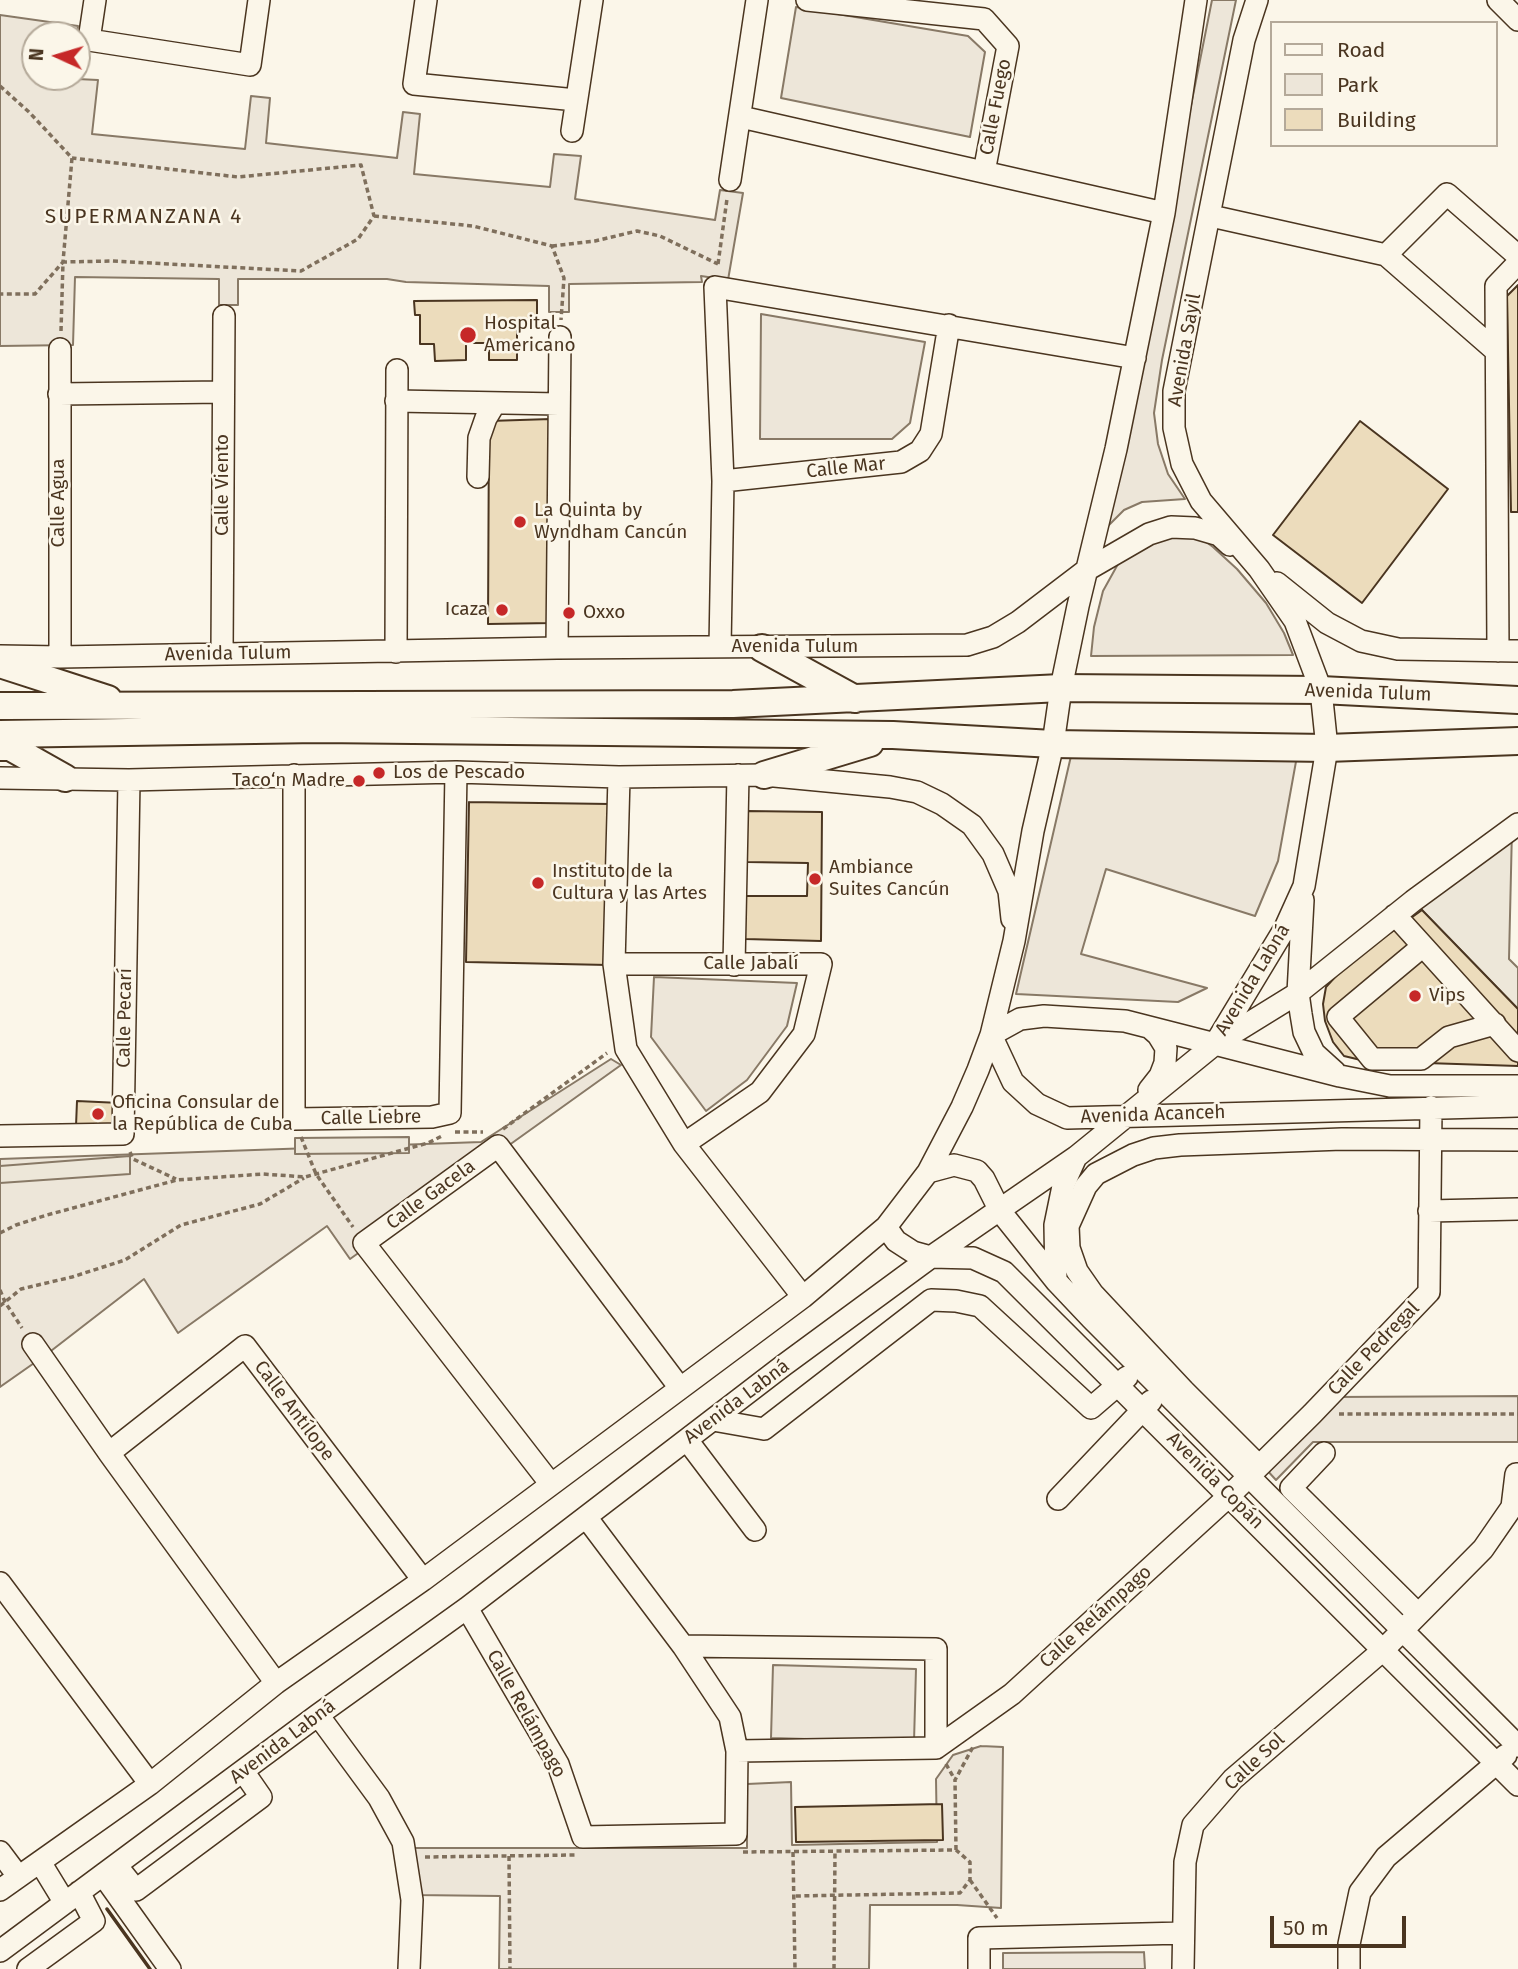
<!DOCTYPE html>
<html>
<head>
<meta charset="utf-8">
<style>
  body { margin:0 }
  #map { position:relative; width:1518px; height:1969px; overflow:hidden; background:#fbf6e9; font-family:"Fira Sans",sans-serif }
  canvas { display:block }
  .legend { position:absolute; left:1270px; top:21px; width:228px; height:126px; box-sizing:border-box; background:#fbf6e9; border:2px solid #b4a999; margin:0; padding:9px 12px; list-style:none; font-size:21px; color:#4a3520 }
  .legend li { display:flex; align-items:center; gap:14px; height:35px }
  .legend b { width:35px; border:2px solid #b4a999 }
  .north { position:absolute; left:21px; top:21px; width:70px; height:70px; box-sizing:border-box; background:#fbf6e9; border:2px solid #b4a999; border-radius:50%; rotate:274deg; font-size:19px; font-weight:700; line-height:28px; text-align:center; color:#4a3520 }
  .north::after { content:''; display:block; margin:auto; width:24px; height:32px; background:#c62828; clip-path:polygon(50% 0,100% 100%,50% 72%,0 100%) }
  .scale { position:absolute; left:1270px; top:1916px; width:136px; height:32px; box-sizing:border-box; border:4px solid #4a3520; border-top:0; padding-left:9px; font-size:21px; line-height:24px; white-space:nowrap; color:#4a3520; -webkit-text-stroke:5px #fbf6e9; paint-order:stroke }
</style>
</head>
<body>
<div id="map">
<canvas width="1518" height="1969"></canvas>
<ul class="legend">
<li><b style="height:9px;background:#fbf6e9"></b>Road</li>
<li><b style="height:19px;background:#ede6d9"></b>Park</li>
<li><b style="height:19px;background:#ecdcbc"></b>Building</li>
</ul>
<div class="north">N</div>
<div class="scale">50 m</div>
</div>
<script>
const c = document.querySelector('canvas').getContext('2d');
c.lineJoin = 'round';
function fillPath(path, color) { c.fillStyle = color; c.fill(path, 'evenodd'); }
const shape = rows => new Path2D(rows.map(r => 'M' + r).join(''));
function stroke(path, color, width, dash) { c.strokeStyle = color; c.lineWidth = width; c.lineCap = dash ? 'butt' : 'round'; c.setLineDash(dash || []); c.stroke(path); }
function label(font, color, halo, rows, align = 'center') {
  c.font = font + ' "Fira Sans",sans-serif'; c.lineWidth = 5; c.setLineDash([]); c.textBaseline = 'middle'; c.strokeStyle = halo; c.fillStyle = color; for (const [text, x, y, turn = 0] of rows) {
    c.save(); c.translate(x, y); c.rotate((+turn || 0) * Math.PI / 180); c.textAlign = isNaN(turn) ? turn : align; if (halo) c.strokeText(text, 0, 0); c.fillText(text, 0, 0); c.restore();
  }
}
const green = shape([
  [1212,0,1236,0,1162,360,1154,413,1158,444,1168,474,1185,499,1142,502,1124,510,1107,527,1212,0],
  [796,7,968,36,985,52,970,137,781,98,796,7],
  [0,15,78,26,76,35,35,35,35,77,98,80,92,134,245,149,251,96,270,98,266,143,397,158,403,112,420,114,414,174,550,187,554,154,581,156,575,199,715,220,720,190,743,193,728,280,701,276,702,282,569,284,569,312,549,312,549,286,406,282,387,279,238,279,238,305,219,305,219,279,75,277,73,345,0,346,0,15],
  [761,314,925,342,910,423,892,439,760,439,761,314],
  [1180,535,1198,536,1213,547,1237,569,1266,603,1284,633,1293,655,1091,656,1094,627,1103,591,1118,564,1146,541,1180,535],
  [1071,756,1297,756,1278,861,1255,916,1106,869,1081,954,1207,988,1178,1002,1016,994,1071,756],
  [654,977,797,983,787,1026,747,1080,706,1111,651,1037,654,977],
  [611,1059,621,1065,350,1259,327,1226,178,1333,144,1279,47,1354,0,1387,0,1159,481,1142,611,1059],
  [1518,1396,1518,1442,1313,1442,1276,1480,1265,1468,1335,1397,1518,1396],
  [773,1665,916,1669,914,1742,771,1738,773,1665],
  [981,1746,1003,1747,1001,1908,957,1905,870,1905,869,1969,499,1969,500,1896,414,1895,415,1848,747,1848,747,1784,791,1782,792,1845,937,1842,936,1779,953,1755,981,1746],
  [1144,1952,1145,1969,1003,1969,1003,1953,1144,1952]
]);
const parking = shape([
  [1512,829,1509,959,1518,968,1518,1009,1413,901,1512,829],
  [409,1137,409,1153,295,1154,295,1138,409,1137],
  [130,1156,130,1174,0,1183,0,1166,130,1156]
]);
const building = shape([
  [1518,285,1518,512,1511,512,1507,296,1518,285],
  [537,300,537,324,530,324,530,327,517,328,517,360,489,360,489,343,466,343,466,360,435,361,434,344,420,344,420,315,415,315,414,301,537,300],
  [551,419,553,623,488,624,489,421,551,419],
  [1360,421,1448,489,1362,603,1273,535,1360,421],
  [469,802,610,804,608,965,466,962,469,802],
  [747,811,822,812,821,941,745,939,745,896,807,896,808,863,747,862,747,811],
  [1422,910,1518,1009,1518,1066,1365,1061,1344,1056,1333,1042,1325,1021,1323,1004,1326,987,1347,964,1422,910],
  [77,1101,120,1103,119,1128,76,1126,77,1101],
  [942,1804,943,1840,796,1842,795,1807,942,1804]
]);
const path = shape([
  [0,86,29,112,72,158,63,262,35,294,0,294],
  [374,216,473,226,552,246,564,278,561,320],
  [552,246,595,241,637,231,660,236,718,264],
  [718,264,727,199],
  [61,331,63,262,112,261,301,271,358,239,374,216,361,165,238,177,72,158],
  [503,1129,607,1053],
  [455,1132,483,1132],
  [301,1137,316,1174,353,1227],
  [130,1152,133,1159,176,1179],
  [0,1233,16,1225,47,1215,177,1180,263,1174,305,1177,428,1143,442,1136],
  [0,1290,5,1302,22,1328],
  [0,1306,21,1289,72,1277,125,1260,181,1225,260,1204,304,1178],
  [1339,1414,1518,1414],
  [946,1764,955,1780],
  [956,1850,955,1780,974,1745],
  [743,1852,956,1850,970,1862,970,1880,960,1893,794,1896],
  [793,1852,795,1969],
  [509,1856,510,1969],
  [425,1857,575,1855],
  [970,1880,997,1918],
  [834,1969,835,1852]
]);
const minor = shape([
  [95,0,89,40,250,65,259,0],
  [426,0,414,84,576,100],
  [807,0,984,19,1008,46,984,172],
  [1498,0,1518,20],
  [741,117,1164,213],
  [572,131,592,0],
  [730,180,757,0],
  [1211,216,1386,255,1447,194,1518,256],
  [1386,255,1496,351],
  [59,394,223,392],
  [396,401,559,404],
  [478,477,479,438,486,418,495,403],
  [723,481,901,462,920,451,931,434,949,325],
  [1277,583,1327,623,1361,641,1398,649,1518,651],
  [720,647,723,481,715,287,1135,358],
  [557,648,560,337],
  [1498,651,1496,286,1518,263],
  [396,652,397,370],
  [222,653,224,316],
  [0,656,60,657,557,648,967,645,993,637,1018,622,1085,571,1149,534,1171,527,1195,528,1219,535,1230,545],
  [60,657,60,349],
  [294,775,294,1119,432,1117,450,1113,456,772],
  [619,777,614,964,626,1049,684,1144,803,1297],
  [0,778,129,780,456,772,619,777,764,775,890,787,917,792,942,804,972,825,993,854,1009,891,1012,919],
  [1303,900,1298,993,1301,1014,1304,1032,1314,1053,1335,1072],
  [1395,915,1518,1051],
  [1423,946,1338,1017,1372,1059,1421,1059,1449,1037,1495,1024],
  [614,964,821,964,804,1034,760,1092,684,1144],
  [734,965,738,775],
  [991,1035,1013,1082,1037,1104,1067,1118,1518,1106],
  [991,1035,1020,1019,1044,1016,1125,1021,1340,1076,1390,1086,1518,1086],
  [1217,1043,1298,993,1413,901,1518,824],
  [1149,1090,1160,1076,1165,1063,1166,1048,1158,1035,1149,1027],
  [0,1136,123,1134,129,780],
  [928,1172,954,1165,977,1171,984,1179,1000,1211,1056,1281,1091,1318,1518,1746],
  [1429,1211,1518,1209],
  [886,1227,896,1241,913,1252,931,1257,973,1258,1004,1272,1518,1785],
  [1056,1281,1055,1225,1063,1186,1076,1157],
  [33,1344,109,1453],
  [713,1420,764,1429,931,1300,956,1301,980,1306,1091,1408,1127,1377],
  [687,1440,755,1530],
  [1324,1453,1291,1488,1418,1614],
  [1259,1466,1184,1391,1093,1294,1077,1271,1069,1248,1068,1226,1086,1186,1096,1174,1133,1155,1154,1148,1180,1145,1342,1139,1518,1140],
  [550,1483,364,1243,498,1146,680,1388],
  [1058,1499,1151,1401],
  [0,1583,150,1784],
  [467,1608,558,1764,583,1837,736,1834,737,1751,730,1717,683,1646,586,1517],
  [683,1646,936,1649,936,1748,737,1751],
  [276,1683,109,1453,245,1346,423,1580],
  [318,1715,379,1798,403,1842,412,1900,409,1969],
  [936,1748,1012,1694,1229,1496,1312,1414,1429,1292,1431,1107],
  [0,1852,18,1876],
  [40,1862,65,1903],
  [116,1865,136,1890,261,1797,243,1771],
  [103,1875,170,1969],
  [0,1890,150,1784,276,1683,423,1580,803,1297,886,1227,928,1172,962,1107,978,1070,991,1035,1014,941,1033,831,1053,744,1061,688,1078,606,1116,449,1164,213,1196,0],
  [0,1951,318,1715,467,1608,784,1365,931,1257,1076,1157,1215,1044,1285,928,1304,886,1327,748,1321,690,1295,621,1259,569,1201,501,1182,464,1174,428,1174,391,1244,40,1257,0],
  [28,1969,94,1921,79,1892],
  [979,1969,979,1938,1183,1933],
  [1183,1969,1185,1862,1193,1825,1233,1779,1382,1651,1483,1549,1512,1507,1516,1474,1518,1474],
  [1349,1969,1349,1944,1360,1892,1386,1857,1506,1755]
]);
const major = shape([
  [762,648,855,699],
  [0,664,108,699],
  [0,706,733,704,1061,688,1321,690,1518,700],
  [0,734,318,729,893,735,1053,744,1327,748,1518,741],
  [0,747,10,747,65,778],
  [764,775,870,743]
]);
const wall = shape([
  [107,1909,150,1969]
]);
const markers = [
  [468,335,9,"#c62828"],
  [520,522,7,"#c62828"],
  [502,610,7,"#c62828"],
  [569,613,7,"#c62828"],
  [379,773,7,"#c62828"],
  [359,781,7,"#c62828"],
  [815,879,7,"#c62828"],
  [538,883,7,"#c62828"],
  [1415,996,7,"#c62828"],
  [98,1114,7,"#c62828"]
];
const streetNames = [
  ["Calle Fuego",996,107,-79],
  ["Avenida Sayil",1185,350,-80],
  ["Calle Mar",846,468,-6],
  ["Calle Viento",223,485,-90],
  ["Calle Agua",59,503,-90],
  ["Avenida Tulum",795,647],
  ["Avenida Tulum",228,654,-1],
  ["Avenida Tulum",1368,693,2],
  ["Calle Jabalí",751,964],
  ["Avenida Labná",1253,980,-59],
  ["Calle Pecarí",125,1018,-89],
  ["Avenida Acanceh",1153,1115,-2],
  ["Calle Liebre",371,1118,-1],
  ["Calle Gacela",431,1195,-36],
  ["Calle Pedregal",1374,1349,-46],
  ["Avenida Labná",737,1402,-37],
  ["Calle Antílope",294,1411,53],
  ["Avenida Copán",1215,1481,45],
  ["Calle Relámpago",1096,1617,-42],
  ["Calle Relámpago",526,1714,61],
  ["Avenida Labná",283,1742,-37],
  ["Calle Sol",1255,1762,-43]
];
const poiNames = [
  ["Hospital",484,324],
  ["Americano",484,346],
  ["La Quinta by",534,511],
  ["Wyndham Cancún",534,533],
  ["Icaza",488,610,"right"],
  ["Oxxo",583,613],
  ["Los de Pescado",393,773],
  ["Taco‘n Madre",345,781,"right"],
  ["Ambiance",829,868],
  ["Suites Cancún",829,890],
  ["Instituto de la",552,872],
  ["Cultura y las Artes",552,894],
  ["Vips",1429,996],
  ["Oficina Consular de",112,1103],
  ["la República de Cuba",112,1125]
];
const neighbourhoodNames = [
  ["SUPERMANZANA 4",144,217]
];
fillPath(green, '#ede6d9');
stroke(green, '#887966', 2);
fillPath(parking, '#ede7d9');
stroke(parking, '#887966', 2);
fillPath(building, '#ecdcbc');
stroke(building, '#4a3520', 2);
stroke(minor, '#4a3520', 24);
stroke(major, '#4a3520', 30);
stroke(path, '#7f6f5c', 3.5, [5, 3.5]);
stroke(minor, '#fbf6e9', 21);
stroke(major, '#fbf6e9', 26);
stroke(wall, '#4a3520', 3.5);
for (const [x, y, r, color] of markers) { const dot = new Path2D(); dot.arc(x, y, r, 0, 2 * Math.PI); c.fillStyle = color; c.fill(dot); stroke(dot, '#fbf6e9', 2.5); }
label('19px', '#4a3520', '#fbf6e9', streetNames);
label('19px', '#4a3520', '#fbf6e9', poiNames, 'left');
c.letterSpacing = '2px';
label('21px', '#4a3520', '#fbf6e9', neighbourhoodNames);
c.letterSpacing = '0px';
</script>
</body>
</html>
